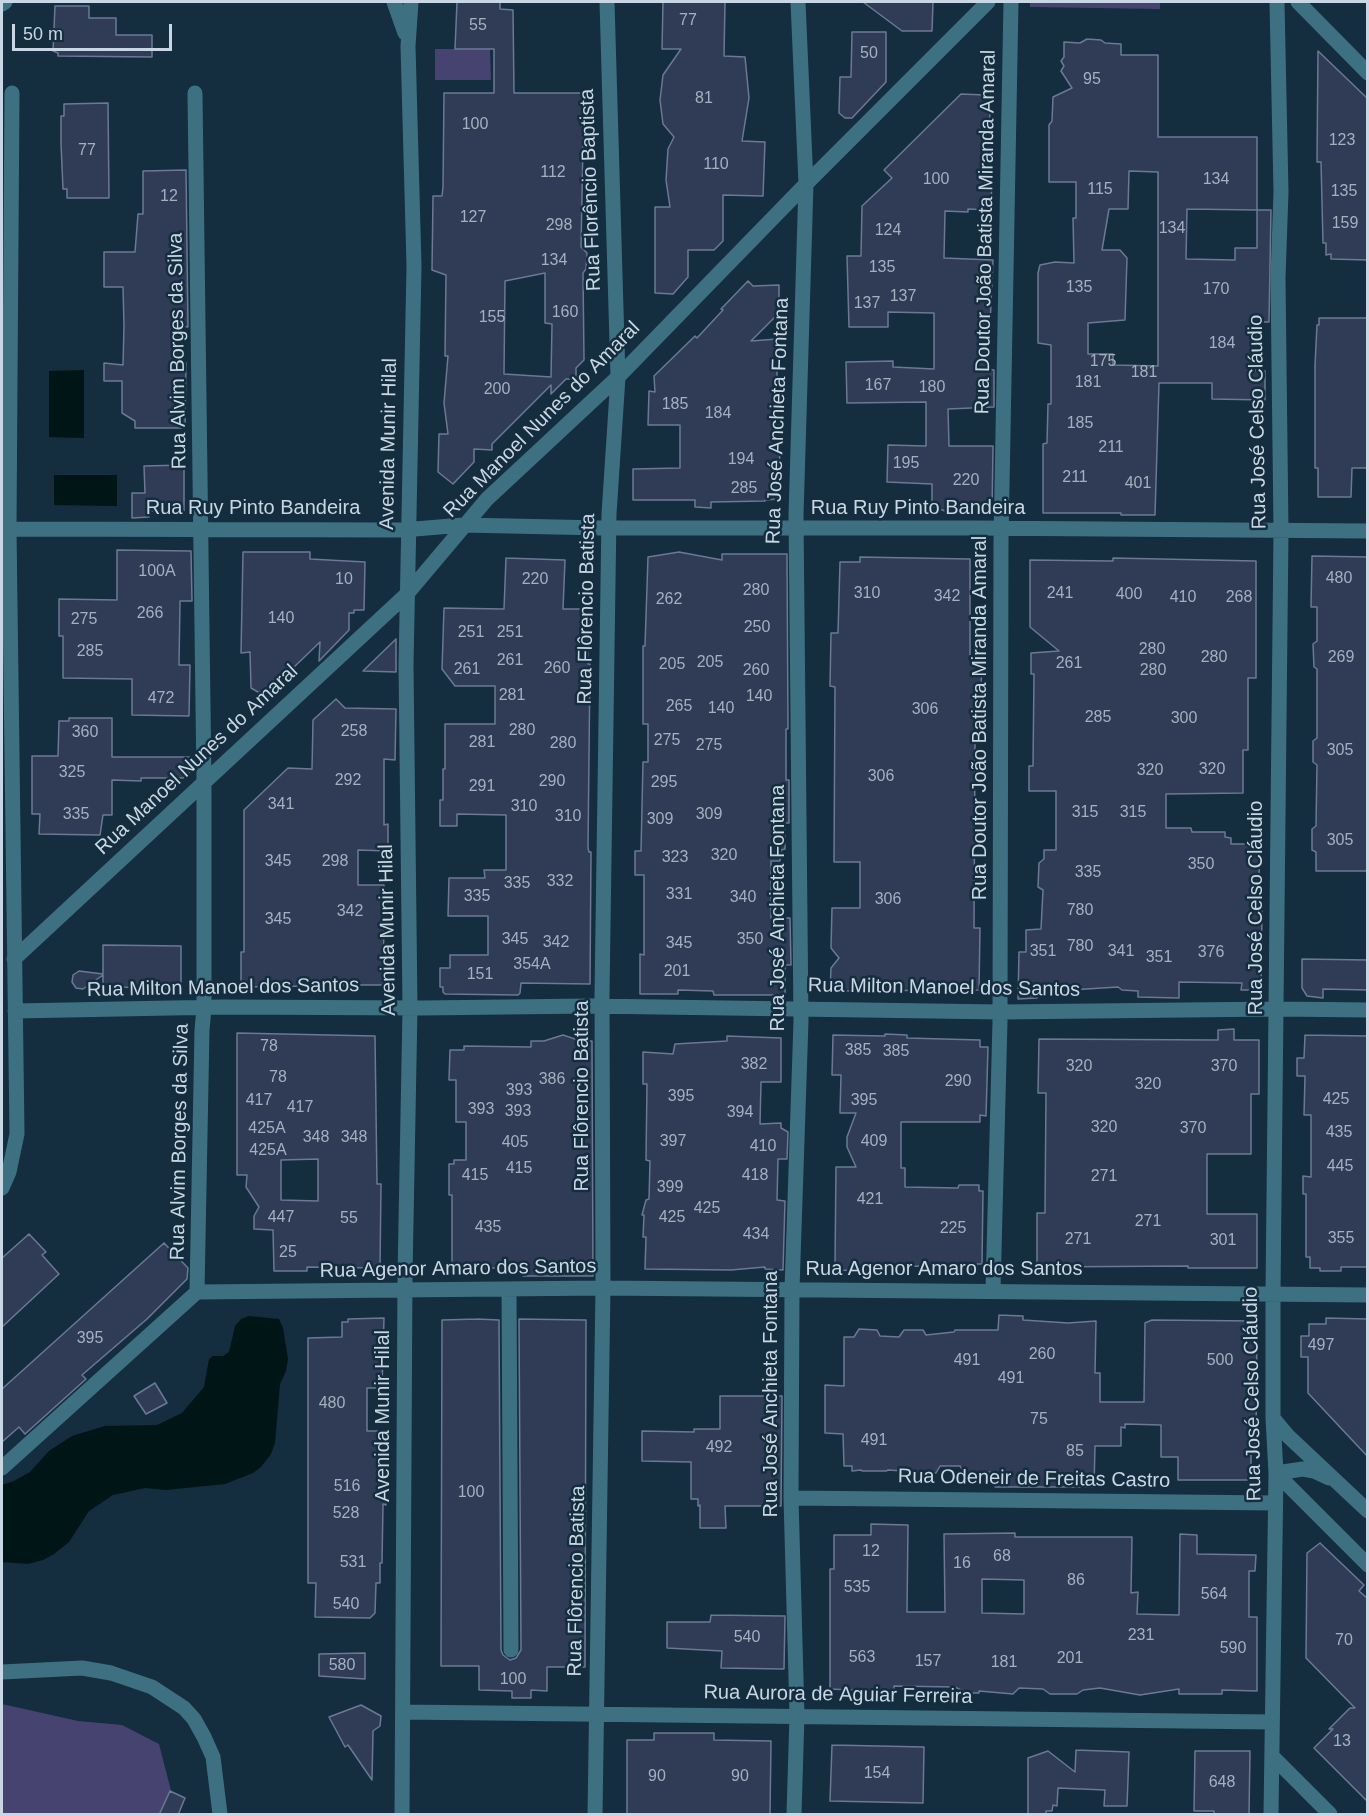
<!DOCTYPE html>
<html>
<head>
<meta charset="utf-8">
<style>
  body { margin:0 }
  #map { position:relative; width:1369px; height:1816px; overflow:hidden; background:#142d3f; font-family:Arial,sans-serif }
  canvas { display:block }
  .frame { position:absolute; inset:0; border:3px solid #c8d7e3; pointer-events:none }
  .scale { position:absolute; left:12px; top:24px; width:160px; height:27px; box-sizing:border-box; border:3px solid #c8d7e3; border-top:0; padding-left:8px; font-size:18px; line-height:21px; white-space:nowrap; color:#c8d7e3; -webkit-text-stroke:4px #142d3f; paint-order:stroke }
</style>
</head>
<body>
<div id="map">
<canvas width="1369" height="1816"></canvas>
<div class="frame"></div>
<div class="scale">50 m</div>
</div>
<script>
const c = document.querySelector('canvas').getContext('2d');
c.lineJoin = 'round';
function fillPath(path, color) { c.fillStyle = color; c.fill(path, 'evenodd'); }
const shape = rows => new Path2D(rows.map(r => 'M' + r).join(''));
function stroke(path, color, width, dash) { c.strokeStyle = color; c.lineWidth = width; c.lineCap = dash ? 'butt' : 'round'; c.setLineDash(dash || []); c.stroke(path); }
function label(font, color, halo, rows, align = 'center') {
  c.font = font + ' Arial,sans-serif'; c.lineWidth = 5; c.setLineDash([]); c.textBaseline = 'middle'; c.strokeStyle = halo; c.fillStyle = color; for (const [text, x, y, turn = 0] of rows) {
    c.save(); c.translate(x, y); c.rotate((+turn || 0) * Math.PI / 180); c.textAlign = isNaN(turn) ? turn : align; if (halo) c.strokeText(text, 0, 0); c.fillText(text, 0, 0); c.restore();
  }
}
const green = shape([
  [1030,2,1160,2,1160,9,1030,7],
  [435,49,490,49,491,80,435,80],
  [2,1704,78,1721,122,1725,159,1744,177,1814,2,1814]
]);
const water = shape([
  [84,370,84,438,49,437,49,371],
  [54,475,117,475,117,506,54,505],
  [249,1316,279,1319,283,1328,288,1359,286,1371,280,1384,275,1443,271,1454,261,1467,253,1473,225,1484,166,1490,145,1488,113,1495,89,1511,69,1542,54,1554,43,1560,28,1564,2,1562,2,1485,14,1481,30,1472,49,1451,72,1436,105,1426,157,1425,182,1413,204,1387,209,1359,213,1356,223,1356,229,1352,235,1326,241,1319]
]);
const building = shape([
  [457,2,500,2,500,9,513,10,514,93,584,93,581,247,587,253,586,269,583,273,584,360,576,368,576,379,566,379,551,394,551,385,492,444,492,450,474,449,474,462,453,484,438,472,439,434,448,434,444,403,448,356,445,356,446,275,432,270,433,196,442,196,443,187,444,93,494,93,494,49,455,49,457,2],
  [545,273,545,323,552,324,551,377,504,374,505,281,545,273],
  [663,2,725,2,724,56,745,57,749,98,742,141,765,142,763,196,723,195,723,241,714,250,688,250,688,277,673,294,655,293,655,207,670,207,666,180,668,149,674,137,663,124,660,100,663,75,681,49,662,49,663,2],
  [863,2,933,2,932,31,902,31,863,2],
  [55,6,89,6,89,18,116,18,116,35,152,35,152,57,58,56,58,53,53,51,55,6],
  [852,32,886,32,886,82,852,118,845,118,839,113,840,77,851,77,852,32],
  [1087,39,1101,40,1105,43,1121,44,1121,55,1158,55,1158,137,1257,137,1257,210,1271,210,1269,322,1256,322,1256,371,1265,371,1265,400,1212,399,1212,383,1159,383,1155,515,1121,515,1121,513,1043,513,1043,444,1047,443,1048,404,1051,404,1051,345,1038,343,1038,273,1040,265,1055,262,1074,263,1073,218,1076,218,1076,182,1049,182,1049,125,1052,121,1053,97,1072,88,1061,71,1064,66,1061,61,1064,57,1064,42,1080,43,1087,39],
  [1129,171,1158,172,1158,366,1113,365,1113,354,1088,354,1088,323,1125,320,1127,258,1120,250,1102,250,1109,209,1128,209,1129,171],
  [1187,209,1257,210,1257,248,1235,248,1235,260,1186,259,1187,209],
  [1318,51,1368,99,1368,260,1331,259,1331,254,1326,255,1326,243,1323,243,1321,162,1317,162,1318,51],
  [961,94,985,95,991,100,989,128,993,133,991,210,968,209,968,212,945,211,944,258,993,260,988,369,994,370,994,407,948,409,949,446,993,446,992,512,957,514,950,513,932,506,932,484,887,482,888,445,926,446,926,402,847,403,846,362,893,361,893,367,934,369,934,313,888,312,888,327,849,327,847,256,861,256,862,206,892,178,884,170,961,94],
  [108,103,109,198,67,198,67,189,63,189,61,144,61,116,64,116,64,104,108,103],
  [186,170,188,327,181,326,181,363,186,363,185,428,135,428,135,421,122,413,122,381,104,381,104,363,123,365,124,326,123,287,104,287,104,252,135,252,138,214,143,214,143,171,186,170],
  [748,281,753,286,779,285,779,313,751,341,777,339,777,411,781,411,779,480,780,480,780,499,765,500,765,501,711,502,711,508,695,507,695,500,633,500,633,469,680,468,680,425,648,425,649,391,655,392,654,376,695,336,697,338,723,310,721,309,748,281],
  [1319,318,1368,318,1368,468,1352,468,1351,497,1318,497,1318,468,1315,468,1315,365,1317,325,1319,325,1319,318],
  [184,465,184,511,149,511,149,517,132,518,132,493,145,493,144,466,184,465],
  [117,550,191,551,192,601,180,601,179,665,190,665,189,716,132,715,132,679,63,678,63,636,59,636,59,599,117,600,117,550],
  [243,552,310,552,310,559,365,562,364,610,354,610,354,613,349,613,349,630,319,661,320,642,267,693,258,692,251,688,250,652,241,653,243,552],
  [679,552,722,560,722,554,787,554,788,729,786,729,786,780,789,780,789,823,785,823,785,849,781,850,780,861,771,861,771,918,790,918,791,965,785,965,785,995,714,995,713,991,678,990,678,994,640,994,640,954,644,955,644,875,635,875,635,851,641,851,643,762,648,762,648,724,643,724,643,646,645,646,648,557,679,552],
  [1312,556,1368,557,1368,871,1316,871,1316,852,1312,850,1312,829,1316,826,1317,765,1313,762,1313,741,1317,738,1317,669,1314,667,1313,644,1317,641,1317,607,1311,607,1312,556],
  [860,557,970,559,970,657,982,658,981,690,976,690,975,745,974,928,980,928,979,990,830,991,831,968,839,958,831,948,832,908,860,908,860,862,834,862,835,687,830,686,831,633,838,633,840,562,860,562,860,557],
  [506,558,565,560,563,609,589,609,588,664,590,664,588,848,589,852,591,852,590,984,521,983,520,993,518,995,445,994,443,992,443,987,440,987,440,968,450,968,450,955,488,955,488,916,448,916,449,878,485,878,484,870,506,870,506,815,457,814,457,826,440,826,440,800,443,800,443,769,445,769,445,724,495,724,495,686,455,686,442,669,444,608,504,609,506,558],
  [1113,558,1256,561,1256,678,1248,678,1248,750,1243,750,1243,793,1166,794,1166,828,1191,828,1192,832,1225,832,1225,837,1231,838,1231,844,1260,844,1258,911,1262,911,1261,990,1241,990,1242,983,1179,982,1179,998,1138,997,1138,991,1122,990,1118,987,1070,990,1070,992,1037,995,1037,998,1018,999,1019,952,1026,952,1026,930,1041,929,1043,890,1038,887,1039,863,1044,859,1044,850,1056,850,1056,791,1029,791,1029,766,1033,766,1034,674,1031,674,1031,653,1059,651,1030,627,1030,560,1113,561,1113,558],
  [396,639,396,672,363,671,396,639],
  [336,699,345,708,396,709,395,760,384,759,384,825,388,824,388,851,358,850,358,885,384,885,384,903,388,903,388,921,384,920,383,985,334,985,334,992,312,992,312,986,241,987,241,952,244,952,244,810,288,768,312,769,313,720,336,699],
  [69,718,112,718,112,757,191,757,191,771,183,778,141,778,141,781,112,780,112,815,103,815,100,835,39,834,40,814,32,814,32,756,58,756,59,721,69,721,69,718],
  [103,945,181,946,181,988,103,987,103,975,83,989,76,988,72,982,73,975,79,971,103,974,103,945],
  [1302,959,1368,960,1368,990,1323,989,1323,998,1307,996,1302,988,1302,959],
  [1234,1029,1234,1040,1259,1040,1259,1094,1251,1094,1251,1154,1207,1154,1207,1214,1257,1214,1257,1268,1188,1268,1188,1266,1037,1267,1037,1213,1045,1213,1046,1093,1038,1093,1039,1039,1218,1040,1218,1030,1234,1029],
  [237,1033,375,1036,377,1184,381,1184,380,1268,307,1267,307,1271,274,1271,273,1230,254,1229,254,1216,259,1207,246,1187,247,1175,237,1175,237,1033],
  [318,1159,318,1201,281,1200,281,1160,318,1159],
  [885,1034,907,1035,907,1038,980,1040,980,1047,988,1047,986,1116,980,1115,980,1122,901,1122,901,1168,905,1168,905,1187,958,1188,959,1185,979,1185,979,1191,983,1191,982,1264,977,1264,977,1269,921,1268,921,1266,885,1267,885,1272,839,1270,835,1264,836,1167,856,1167,847,1147,847,1137,856,1113,840,1113,841,1075,832,1075,833,1035,885,1036,885,1034],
  [563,1035,578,1040,592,1041,593,1276,523,1276,523,1271,505,1271,505,1268,452,1268,452,1195,449,1195,449,1164,454,1164,454,1160,466,1160,466,1122,456,1122,456,1080,449,1080,450,1050,464,1050,464,1046,531,1047,531,1041,544,1041,563,1035],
  [1305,1035,1368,1036,1368,1267,1341,1267,1341,1271,1320,1271,1320,1268,1310,1268,1310,1257,1306,1257,1306,1194,1303,1194,1303,1176,1311,1177,1311,1115,1304,1115,1305,1076,1297,1076,1297,1058,1304,1058,1305,1035],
  [727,1036,781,1038,781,1082,761,1082,760,1124,781,1123,781,1128,788,1132,787,1159,778,1159,777,1200,785,1201,783,1270,765,1269,765,1267,731,1270,645,1269,646,1237,643,1237,644,1215,642,1215,646,1200,649,1199,650,1161,646,1160,647,1084,643,1084,643,1052,673,1054,675,1044,727,1041,727,1036],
  [29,1234,46,1252,42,1255,59,1274,2,1327,2,1258,29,1234],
  [164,1243,188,1268,187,1279,147,1319,82,1375,86,1379,25,1434,19,1427,2,1442,2,1389,164,1243],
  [999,1315,1023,1316,1023,1320,1068,1323,1096,1321,1095,1373,1100,1373,1100,1402,1144,1402,1145,1323,1152,1320,1257,1321,1256,1445,1251,1445,1251,1480,1178,1480,1178,1457,1161,1457,1161,1425,1125,1424,1125,1428,1121,1427,1121,1446,1095,1446,1094,1487,995,1487,995,1472,964,1473,960,1466,940,1466,936,1473,888,1470,886,1471,862,1471,861,1470,852,1471,852,1466,844,1466,843,1434,825,1433,825,1385,844,1386,844,1337,854,1337,859,1329,877,1330,880,1336,899,1337,904,1330,923,1330,926,1335,954,1332,955,1330,998,1330,999,1315],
  [384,1318,382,1388,367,1388,367,1431,381,1431,381,1468,386,1468,386,1505,383,1504,382,1563,380,1563,380,1583,376,1583,375,1613,370,1618,315,1617,316,1583,308,1583,308,1338,342,1337,342,1322,348,1322,348,1319,384,1318],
  [1326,1318,1368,1319,1368,1457,1308,1393,1308,1357,1301,1357,1301,1336,1309,1336,1309,1324,1326,1324,1326,1318],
  [477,1319,499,1320,501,1650,503,1655,510,1660,516,1658,521,1650,519,1319,586,1320,585,1667,547,1667,547,1691,531,1690,531,1698,512,1698,512,1691,479,1690,479,1666,441,1666,442,1320,477,1319],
  [155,1383,167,1403,146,1414,134,1396,155,1383],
  [720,1396,782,1396,781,1506,725,1506,726,1528,700,1528,700,1505,698,1506,698,1499,691,1499,691,1462,642,1461,642,1431,694,1432,694,1429,720,1429,720,1396],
  [871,1524,908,1525,907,1612,945,1612,944,1534,1015,1533,1015,1537,1132,1537,1131,1593,1138,1592,1137,1614,1179,1615,1180,1534,1197,1535,1197,1554,1256,1555,1255,1571,1249,1571,1249,1617,1257,1617,1257,1691,1222,1690,1222,1694,1179,1694,1179,1689,1140,1695,1100,1688,1083,1690,1077,1694,1050,1694,1043,1689,1019,1688,1013,1694,979,1691,979,1693,967,1693,955,1687,894,1686,894,1692,830,1689,830,1569,834,1569,834,1535,871,1535,871,1524],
  [982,1579,1024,1580,1024,1614,982,1613,982,1579],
  [1320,1543,1364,1585,1359,1591,1368,1599,1368,1802,1314,1748,1333,1729,1329,1729,1350,1708,1355,1708,1306,1658,1307,1553,1320,1543],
  [711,1615,785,1616,784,1669,721,1668,722,1651,667,1648,667,1622,710,1622,711,1615],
  [365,1653,365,1679,319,1676,319,1654,365,1653],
  [361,1705,381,1716,380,1726,373,1731,372,1780,348,1745,345,1747,329,1717,361,1705],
  [654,1733,714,1733,714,1740,771,1741,770,1815,627,1815,627,1740,654,1740,654,1733],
  [832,1745,924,1747,923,1803,830,1801,832,1745],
  [1076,1750,1129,1752,1127,1806,1104,1806,1105,1790,1058,1788,1057,1806,1053,1805,1052,1811,1046,1811,1046,1815,1028,1815,1028,1758,1048,1751,1075,1772,1076,1750],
  [1195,1751,1250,1751,1249,1815,1214,1815,1214,1811,1194,1811,1195,1751],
  [170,1791,185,1798,178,1815,159,1815,170,1791]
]);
const minor = shape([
  [394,2,405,33],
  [1298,2,1368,73],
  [2,4,5,2],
  [195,93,204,782,204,1008,202,1030,197,1292],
  [2,529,403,530,463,525,602,528,971,528,1368,531],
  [14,959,407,594,487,499,618,377,806,184,988,2],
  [15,1011,223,1007,422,1008,590,1006,1000,1012,1277,1009,1368,1010],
  [2,1188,9,1172,17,1134,9,528,12,93],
  [509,1289,511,1650],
  [993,1290,1000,1021,1001,541,1011,2],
  [197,1292,603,1288,1368,1295],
  [1273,1418,1288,1436,1368,1511],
  [2,1468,197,1292],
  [1276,1473,1368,1565],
  [1276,1473,1303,1469,1314,1471,1329,1478],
  [791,1498,1275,1503],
  [2,1672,82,1668,111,1673,152,1687,184,1708,194,1719,204,1737,213,1757,220,1814],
  [403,1712,1272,1722],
  [1272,1756,1330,1814],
  [402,1814,405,1276,410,1008,406,665,414,266,408,46,411,2],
  [595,1814,603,1288,602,995,609,514,618,377,607,2],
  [794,1814,797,1715,791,1498,792,1289,801,1021,796,515,806,184,798,2],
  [1271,1814,1276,1473,1273,1418,1273,1293,1281,531,1278,278,1281,192,1277,2]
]);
const numberNames = [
  ["77",688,21],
  ["55",478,26],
  ["50",869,54],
  ["95",1092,80],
  ["81",704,99],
  ["100",475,125],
  ["123",1342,141],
  ["77",87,151],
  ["110",716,165],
  ["112",553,173],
  ["100",936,180],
  ["134",1216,180],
  ["115",1100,190],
  ["135",1344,192],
  ["12",169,197],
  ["127",473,218],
  ["159",1345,224],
  ["298",559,226],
  ["134",1172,229],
  ["124",888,231],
  ["134",554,261],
  ["135",882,268],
  ["135",1079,288],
  ["170",1216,290],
  ["137",903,297],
  ["137",867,304],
  ["160",565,313],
  ["155",492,318],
  ["184",1222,344],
  ["175",1103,362],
  ["181",1144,373],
  ["181",1088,383],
  ["167",878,386],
  ["180",932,388],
  ["200",497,390],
  ["185",675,405],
  ["184",718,414],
  ["185",1080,424],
  ["211",1111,448],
  ["194",741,460],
  ["195",906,464],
  ["211",1075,478],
  ["220",966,481],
  ["401",1138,484],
  ["285",744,489],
  ["100A",157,572],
  ["480",1339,579],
  ["10",344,580],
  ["220",535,580],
  ["280",756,591],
  ["310",867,594],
  ["241",1060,594],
  ["400",1129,595],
  ["342",947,597],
  ["410",1183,598],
  ["268",1239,598],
  ["262",669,600],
  ["266",150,614],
  ["140",281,619],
  ["275",84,620],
  ["250",757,628],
  ["251",471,633],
  ["251",510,633],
  ["280",1152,650],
  ["285",90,652],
  ["280",1214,658],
  ["269",1341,658],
  ["261",510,661],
  ["205",710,663],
  ["261",1069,664],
  ["205",672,665],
  ["260",557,669],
  ["261",467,670],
  ["260",756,671],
  ["280",1153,671],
  ["281",512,696],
  ["140",759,697],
  ["472",161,699],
  ["265",679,707],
  ["140",721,709],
  ["306",925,710],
  ["285",1098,718],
  ["300",1184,719],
  ["280",522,731],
  ["258",354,732],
  ["360",85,733],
  ["275",667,741],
  ["281",482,743],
  ["280",563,744],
  ["275",709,746],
  ["305",1340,751],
  ["320",1212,770],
  ["320",1150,771],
  ["325",72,773],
  ["306",881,777],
  ["292",348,781],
  ["290",552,782],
  ["295",664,783],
  ["291",482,787],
  ["341",281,805],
  ["310",524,807],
  ["315",1085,813],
  ["315",1133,813],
  ["335",76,815],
  ["309",709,815],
  ["310",568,817],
  ["309",660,820],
  ["305",1340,841],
  ["320",724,856],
  ["323",675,858],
  ["345",278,862],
  ["298",335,862],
  ["350",1201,865],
  ["335",1088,873],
  ["332",560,882],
  ["335",517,884],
  ["331",679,895],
  ["335",477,897],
  ["340",743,898],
  ["306",888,900],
  ["780",1080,911],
  ["342",350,912],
  ["345",278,920],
  ["345",515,940],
  ["350",750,940],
  ["342",556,943],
  ["345",679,944],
  ["780",1080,947],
  ["351",1043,952],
  ["341",1121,952],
  ["376",1211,953],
  ["351",1159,958],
  ["354A",532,965],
  ["201",677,972],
  ["151",480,975],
  ["78",269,1047],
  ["385",858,1051],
  ["385",896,1052],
  ["382",754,1065],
  ["320",1079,1067],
  ["370",1224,1067],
  ["78",278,1078],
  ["386",552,1080],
  ["290",958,1082],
  ["320",1148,1085],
  ["393",519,1091],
  ["395",681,1097],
  ["425",1336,1100],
  ["417",259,1101],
  ["395",864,1101],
  ["417",300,1108],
  ["393",481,1110],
  ["393",518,1112],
  ["394",740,1113],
  ["320",1104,1128],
  ["425A",267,1129],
  ["370",1193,1129],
  ["435",1339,1133],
  ["348",316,1138],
  ["348",354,1138],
  ["397",673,1142],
  ["409",874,1142],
  ["405",515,1143],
  ["410",763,1147],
  ["425A",268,1151],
  ["445",1340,1167],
  ["415",519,1169],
  ["415",475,1176],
  ["418",755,1176],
  ["271",1104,1177],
  ["399",670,1188],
  ["421",870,1200],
  ["425",707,1209],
  ["447",281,1218],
  ["425",672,1218],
  ["55",349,1219],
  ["271",1148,1222],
  ["435",488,1228],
  ["225",953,1229],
  ["434",756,1235],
  ["355",1341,1239],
  ["271",1078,1240],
  ["301",1223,1241],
  ["25",288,1253],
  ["395",90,1339],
  ["497",1321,1346],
  ["260",1042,1355],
  ["491",967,1361],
  ["500",1220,1361],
  ["491",1011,1379],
  ["480",332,1404],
  ["75",1039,1420],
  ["491",874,1441],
  ["492",719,1448],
  ["85",1075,1452],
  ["516",347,1487],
  ["100",471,1493],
  ["528",346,1514],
  ["12",871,1552],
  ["68",1002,1557],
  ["531",353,1563],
  ["16",962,1564],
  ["86",1076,1581],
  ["535",857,1588],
  ["564",1214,1595],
  ["540",346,1605],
  ["231",1141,1636],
  ["540",747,1638],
  ["70",1344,1641],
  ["590",1233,1649],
  ["563",862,1658],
  ["201",1070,1659],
  ["157",928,1662],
  ["181",1004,1663],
  ["580",342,1666],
  ["100",513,1680],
  ["13",1342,1742],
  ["154",877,1774],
  ["90",657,1777],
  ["90",740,1777],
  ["648",1222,1783]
];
const streetNames = [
  ["Rua Florêncio Baptista",591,190,-92],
  ["Rua Doutor João Batista Miranda Amaral",986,232,-89],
  ["Rua Alvim Borges da Silva",178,351,-91],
  ["Rua Manoel Nunes do Amaral",542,420,-45],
  ["Rua José Anchieta Fontana",778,421,-88],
  ["Rua José Celso Cláudio",1258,422,-91],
  ["Avenida Munir Hilal",389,444,-89],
  ["Rua Ruy Pinto Bandeira",253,508],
  ["Rua Ruy Pinto Bandeira",918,508],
  ["Rua Flôrencio Batista",587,609,-89],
  ["Rua Doutor João Batista Miranda Amaral",980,718,-90],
  ["Rua Manoel Nunes do Amaral",197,760,-43],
  ["Rua José Anchieta Fontana",778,908,-90],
  ["Rua José Celso Cláudio",1256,908,-90],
  ["Avenida Munir Hilal",388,930,-91],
  ["Rua Milton Manoel dos Santos",223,988,-1],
  ["Rua Milton Manoel dos Santos",944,988,1],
  ["Rua Flôrencio Batista",582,1096,-90],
  ["Rua Alvim Borges da Silva",180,1142,-89],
  ["Rua Agenor Amaro dos Santos",458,1269,-1],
  ["Rua Agenor Amaro dos Santos",944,1269],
  ["Rua José Anchieta Fontana",771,1394,-90],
  ["Rua José Celso Cláudio",1253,1394,-91],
  ["Avenida Munir Hilal",383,1416,-90],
  ["Rua Odeneir de Freitas Castro",1034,1479,1],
  ["Rua Flôrencio Batista",577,1581,-89],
  ["Rua Aurora de Aguiar Ferreira",838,1695,1]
];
fillPath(green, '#474371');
fillPath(water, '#001516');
fillPath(building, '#303c55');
stroke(building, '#6b7995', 1.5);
stroke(minor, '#3d7182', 15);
label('16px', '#a2b0c0', null, numberNames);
label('20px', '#c8d7e3', '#142d3f', streetNames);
</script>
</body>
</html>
